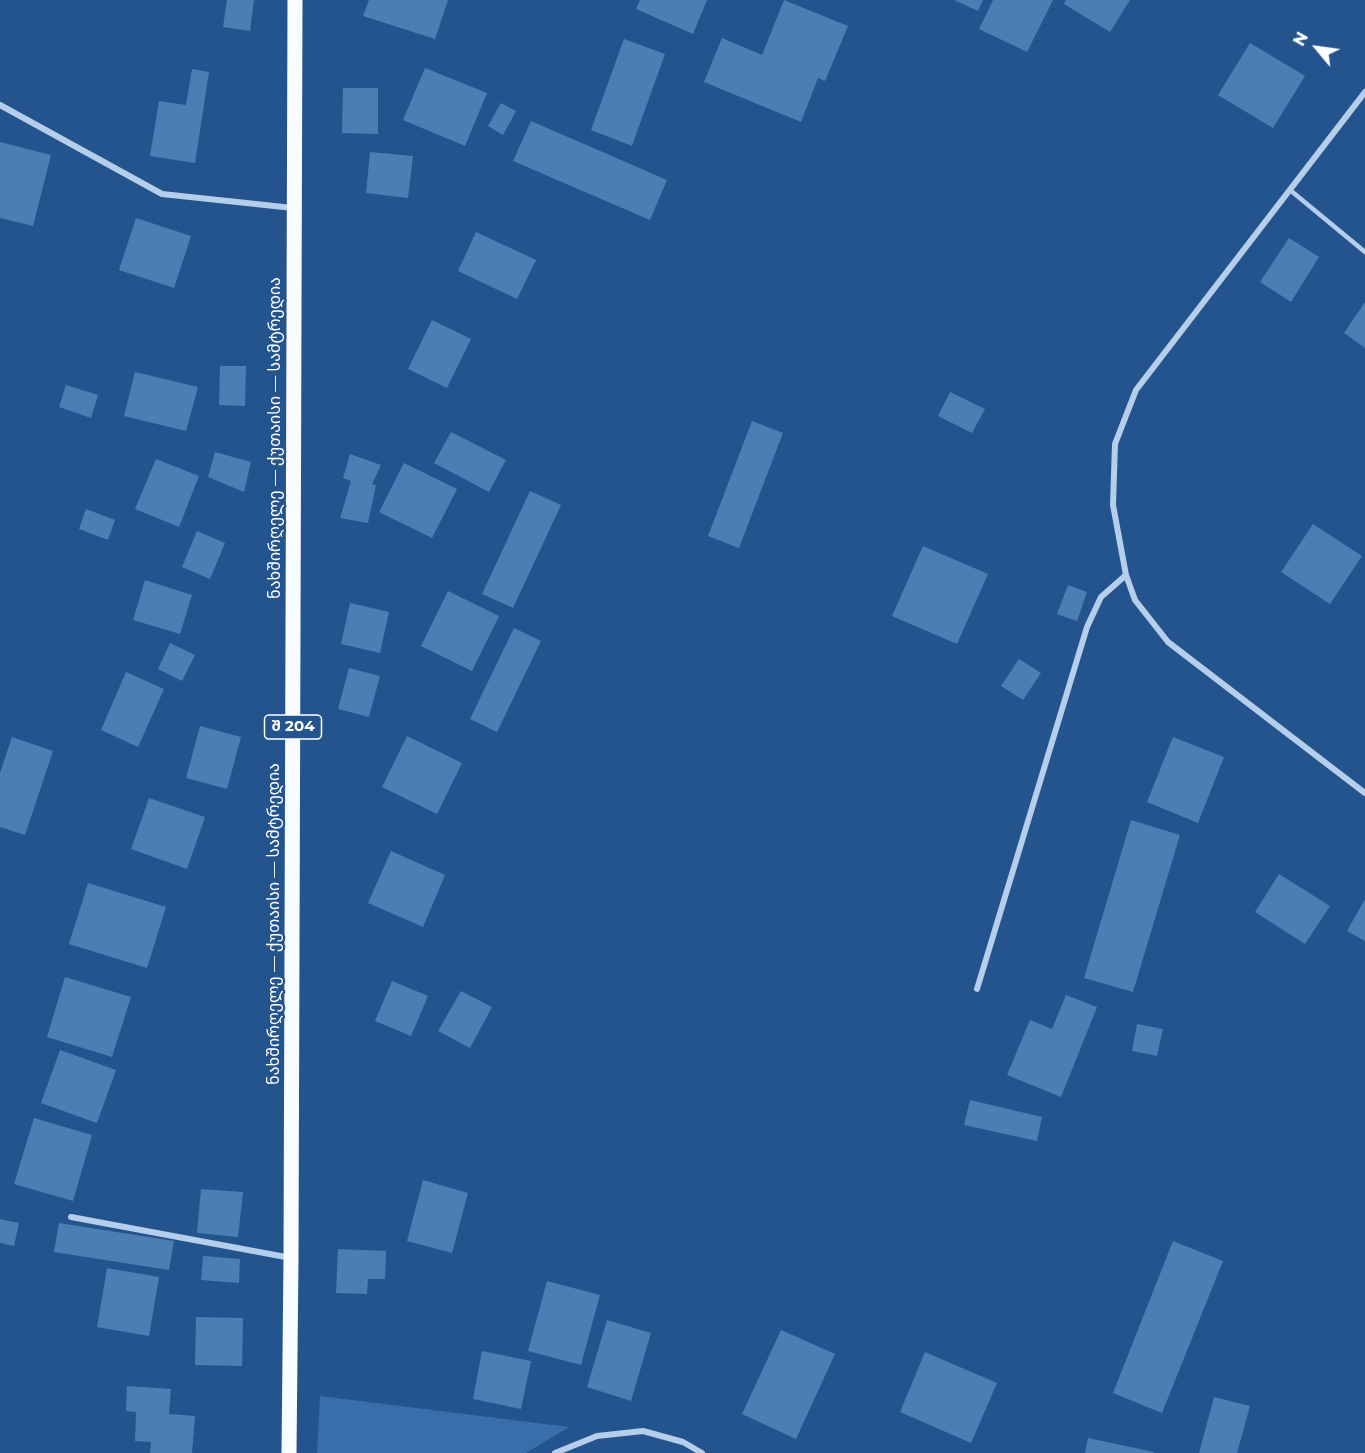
<!DOCTYPE html>
<html>
<head>
<meta charset="utf-8">
<style>
  body { margin:0 }
  #map { position:relative; width:1365px; height:1453px; overflow:hidden; background:#24548d; font-family:Montserrat,sans-serif }
  canvas { display:block }
  .north { position:absolute; left:1287px; top:18px; width:60px; height:60px; -webkit-text-stroke:4px #24548d; paint-order:stroke; rotate:299deg; font-size:16px; font-weight:700; line-height:24px; text-align:center; color:#fff }
  .north::after { content:''; display:block; margin:auto; width:21px; height:27px; background:#fff; clip-path:polygon(50% 0,100% 100%,50% 72%,0 100%) }
</style>
</head>
<body>
<div id="map">
<canvas width="1365" height="1453"></canvas>
<div class="north">N</div>
</div>
<script>
const c = document.querySelector('canvas').getContext('2d');
c.lineJoin = 'round';
function fillPath(path, color) { c.fillStyle = color; c.fill(path, 'evenodd'); }
const shape = rows => new Path2D(rows.map(r => 'M' + r).join(''));
function stroke(path, color, width, dash) { c.strokeStyle = color; c.lineWidth = width; c.lineCap = dash ? 'butt' : 'round'; c.setLineDash(dash || []); c.stroke(path); }
function label(font, color, halo, rows, align = 'center') {
  c.font = font + ' Montserrat,"Noto Sans Georgian",sans-serif'; c.lineWidth = 4.5; c.setLineDash([]); c.textBaseline = 'middle'; c.strokeStyle = halo; c.fillStyle = color; for (const [text, x, y, turn = 0] of rows) {
    c.save(); c.translate(x, y); c.rotate((+turn || 0) * Math.PI / 180); c.textAlign = isNaN(turn) ? turn : align; if (halo) c.strokeText(text, 0, 0); c.fillText(text, 0, 0); c.restore();
  }
}
const green = shape([
  [320,1396,569,1427,526,1453,317,1453]
]);
const building = shape([
  [227,0,254,0,250,31,223,27],
  [369,0,448,0,435,39,363,16],
  [640,0,707,0,693,34,636,9],
  [784,0,848,26,825,81,818,78,801,122,704,82,722,38,762,55],
  [954,0,983,0,978,11],
  [993,0,1053,0,1027,52,979,29],
  [1066,0,1130,0,1110,32,1064,4],
  [624,39,665,54,632,146,591,130],
  [1250,43,1305,76,1273,128,1218,95],
  [425,68,487,93,465,146,403,120],
  [192,69,209,72,195,163,150,156,159,101,186,105],
  [343,88,378,88,378,134,342,133],
  [501,103,516,111,503,135,488,126],
  [531,121,667,180,650,220,513,161],
  [0,142,51,155,33,226,0,218],
  [370,152,413,156,408,198,366,193],
  [136,218,191,236,174,288,119,270],
  [476,232,536,260,517,299,458,271],
  [1289,238,1319,257,1291,302,1260,282],
  [1365,302,1365,348,1344,333],
  [432,320,471,339,447,388,408,369],
  [220,366,246,366,245,406,219,405],
  [135,372,198,387,186,431,124,416],
  [66,385,98,395,91,418,59,407],
  [950,392,985,409,972,433,938,416],
  [752,421,783,433,739,548,708,536],
  [451,432,506,460,489,492,434,463],
  [215,452,251,462,244,492,208,477],
  [350,454,381,465,372,484,376,485,368,523,340,518,351,481,343,478],
  [156,459,199,476,179,527,135,509],
  [404,463,457,489,432,538,379,512],
  [530,491,561,505,513,608,482,594],
  [86,509,115,520,108,540,79,529],
  [1313,524,1362,556,1330,604,1281,572],
  [197,531,225,543,210,579,182,567],
  [923,546,988,574,957,644,892,616],
  [145,580,192,595,180,634,133,620],
  [1068,585,1087,592,1077,621,1057,614],
  [448,591,499,616,472,671,421,646],
  [350,603,389,612,380,653,341,644],
  [514,628,541,641,497,732,470,719],
  [170,643,195,655,182,681,158,669],
  [1019,659,1041,673,1023,700,1001,686],
  [349,668,380,676,369,717,338,709],
  [126,672,164,689,138,747,101,730],
  [200,726,241,737,227,789,186,778],
  [407,736,462,763,437,814,382,787],
  [12,737,53,751,25,835,0,827,0,773],
  [1173,737,1224,757,1198,823,1147,802],
  [149,798,205,817,187,869,131,849],
  [1131,820,1180,835,1133,992,1084,978],
  [391,851,445,875,423,927,368,903],
  [1279,874,1330,906,1305,944,1255,912],
  [88,883,166,907,147,968,69,944],
  [1365,899,1365,941,1347,931],
  [65,977,131,997,112,1057,47,1037],
  [392,981,428,996,411,1036,375,1021],
  [461,991,492,1007,470,1048,438,1031],
  [1066,995,1097,1007,1061,1097,1007,1075,1030,1020,1052,1029],
  [1137,1024,1163,1029,1157,1056,1132,1051],
  [60,1050,116,1070,97,1123,41,1103],
  [970,1100,1042,1117,1037,1141,964,1125],
  [34,1118,92,1135,73,1201,14,1184],
  [423,1180,468,1193,452,1253,407,1241],
  [201,1189,243,1192,238,1237,197,1233],
  [0,1219,19,1223,14,1246,0,1243],
  [59,1223,174,1241,169,1270,54,1252],
  [1173,1241,1223,1261,1162,1413,1113,1393],
  [338,1249,386,1251,385,1279,368,1279,367,1294,336,1293],
  [203,1256,240,1259,239,1283,201,1280],
  [107,1268,159,1277,149,1336,97,1327],
  [547,1281,600,1295,581,1365,528,1351],
  [196,1317,243,1318,242,1366,195,1365],
  [607,1320,651,1333,631,1401,587,1387],
  [781,1330,835,1354,796,1439,742,1414],
  [482,1351,531,1361,521,1409,473,1399],
  [925,1352,997,1383,971,1443,900,1412],
  [127,1386,171,1389,169,1414,195,1416,192,1453,150,1453,151,1442,135,1441,136,1412,126,1411],
  [1214,1397,1250,1406,1237,1453,1199,1453],
  [1088,1438,1154,1452,1154,1453,1085,1453]
]);
const lane = shape([
  [1290,190,1365,252]
]);
const street = shape([
  [1365,92,1136,390,1115,444,1113,505,1126,575,1135,600,1168,642,1365,793],
  [0,105,162,194,293,208],
  [977,989,1087,627,1101,597,1126,575],
  [71,1217,291,1258],
  [555,1453,597,1436,643,1431,683,1442,702,1453]
]);
const primary = shape([
  [289,1453,291,1258,295,0]
]);
const shields = [
  [293,727,57]
];
const shieldNames = [
  ["შ 204",293,727]
];
const streetNames = [
  ["ნახშირღელე — ქუთაისი — სამტრედია",275,438,-90],
  ["ნახშირღელე — ქუთაისი — სამტრედია",274,924,-90]
];
fillPath(green, '#386eaa');
fillPath(building, '#4c7eb4');
stroke(lane, '#b4ceeb', 4.5);
stroke(street, '#b4ceeb', 6);
stroke(primary, '#f8fbff', 15);
for (const [x, y, w] of shields) { const box = new Path2D(); box.roundRect(x - w / 2, y - 12, w, 24, 4.5); c.fillStyle = '#24548d'; c.fill(box); stroke(box, '#fff', 1.5); }
label('bold 15px', '#fff', null, shieldNames);
label('16px', '#fff', '#24548d', streetNames);
</script>
</body>
</html>
